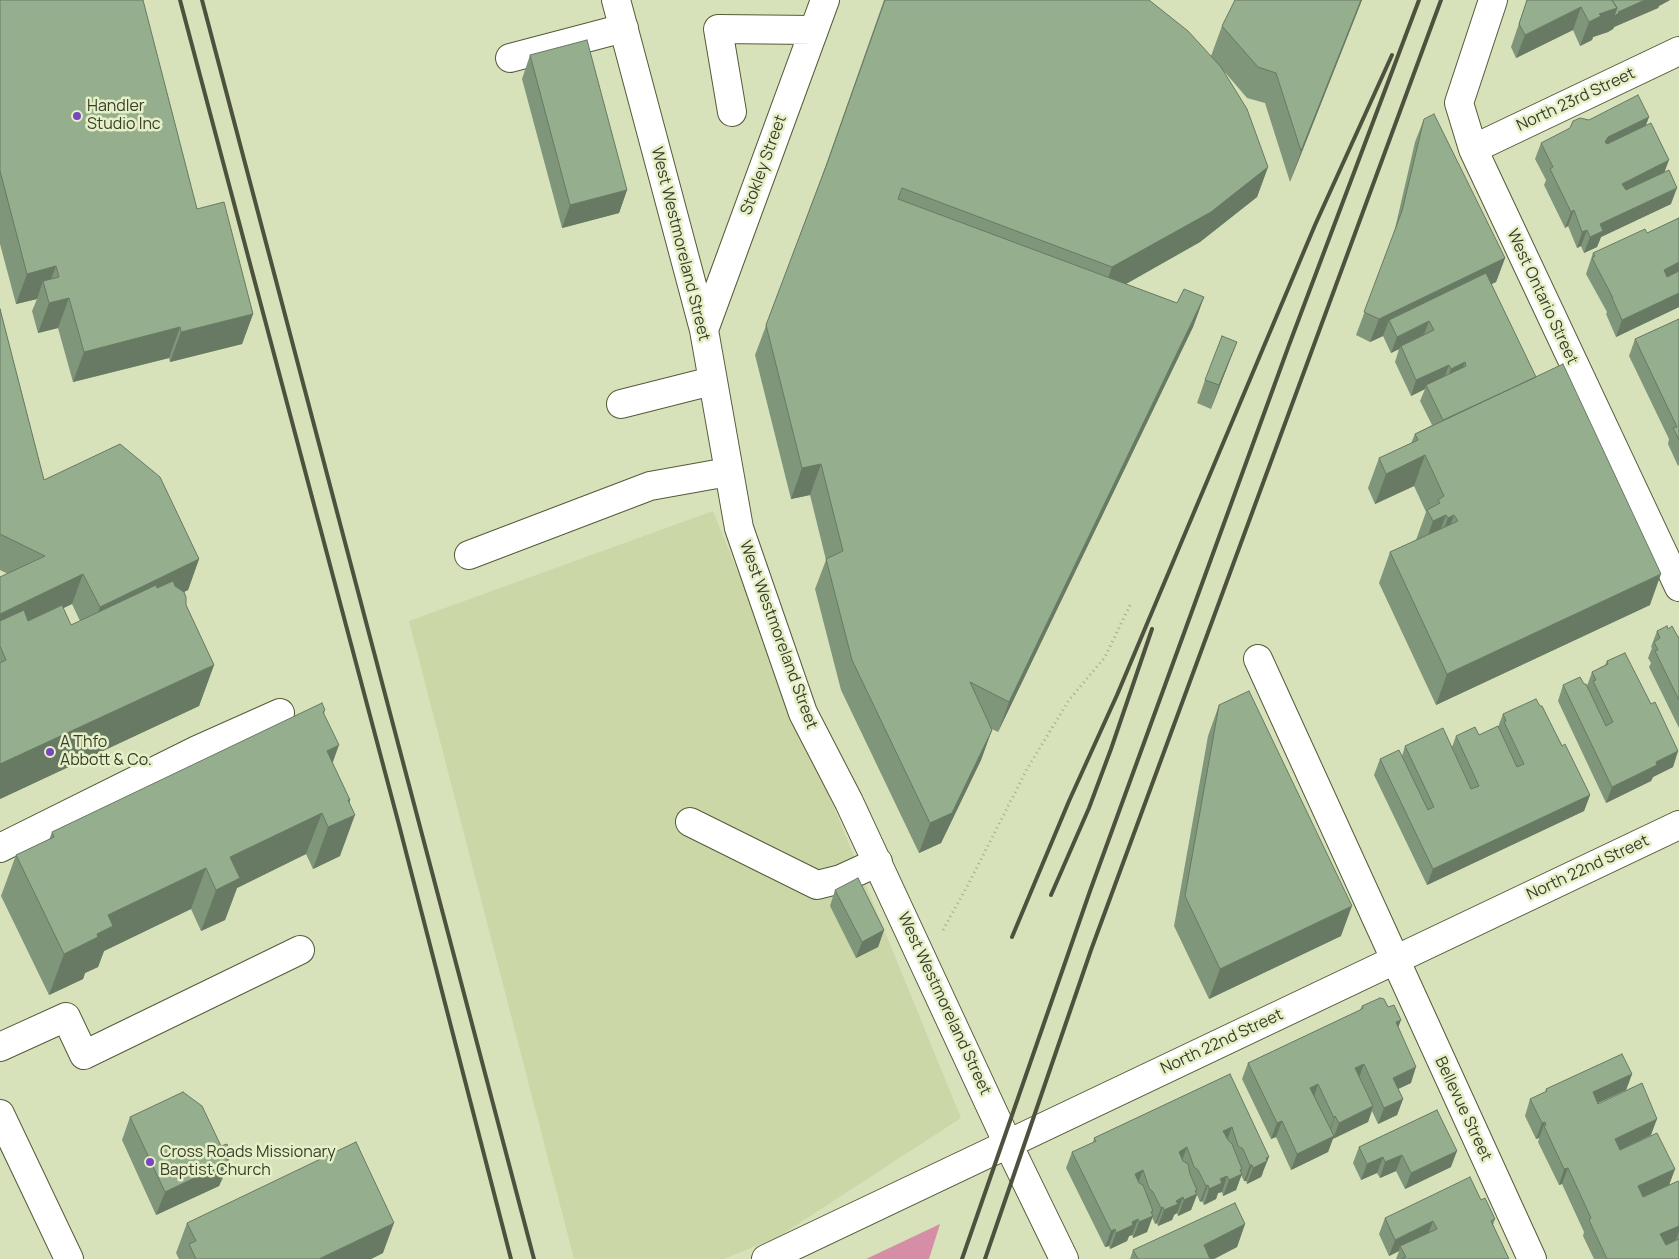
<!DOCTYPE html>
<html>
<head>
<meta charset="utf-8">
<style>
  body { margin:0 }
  canvas { display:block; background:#d8e2ba }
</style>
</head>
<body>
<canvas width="1679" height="1259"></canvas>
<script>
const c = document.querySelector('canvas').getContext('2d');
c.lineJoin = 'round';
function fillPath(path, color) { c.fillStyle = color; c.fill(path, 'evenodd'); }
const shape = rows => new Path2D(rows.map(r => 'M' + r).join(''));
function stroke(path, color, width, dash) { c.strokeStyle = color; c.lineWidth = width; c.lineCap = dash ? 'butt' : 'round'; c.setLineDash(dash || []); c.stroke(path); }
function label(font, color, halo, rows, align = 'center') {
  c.font = font + ' Manrope,sans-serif'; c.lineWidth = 5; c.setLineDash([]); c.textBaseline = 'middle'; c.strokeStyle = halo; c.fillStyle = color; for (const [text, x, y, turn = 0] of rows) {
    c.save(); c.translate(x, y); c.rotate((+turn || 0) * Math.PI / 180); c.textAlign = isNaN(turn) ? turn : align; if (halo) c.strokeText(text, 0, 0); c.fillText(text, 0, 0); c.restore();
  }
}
const built = shape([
  [713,511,961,1118,778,1237,724,1259,574,1259,409,621]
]);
const forest = shape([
  [940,1224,929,1259,866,1259]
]);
const path = shape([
  [943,930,969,883,1027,769,1069,700,1105,657,1130,605]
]);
const minor = shape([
  [616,0,704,330,739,528,803,713,849,802,1008,1144,1064,1259],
  [1493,0,1459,103,1473,149,1679,587],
  [510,58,624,28],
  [732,112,718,29,814,30],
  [1473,149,1679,51],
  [704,330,825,0],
  [621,404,712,381],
  [469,555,650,486,728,472],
  [1258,659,1532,1259],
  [690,822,817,885,841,879,878,862],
  [0,848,197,750,280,713],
  [0,1047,66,1017,84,1055,300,950],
  [766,1259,1679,825]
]);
const major = shape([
  [0,1114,69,1259]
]);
const rail = shape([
  [180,0,398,821,511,1259],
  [202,0,534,1259],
  [1051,895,1089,808,1111,749,1152,629],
  [1012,937,1069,801,1117,695,1315,225,1392,55],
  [962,1259,1090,891,1289,345,1419,0],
  [985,1259,1091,950,1441,0]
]);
const wall = shape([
  [0,0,197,209,253,314,242,344,170,362,169,358,73,382,58,328,38,333,32,311,37,299,16,304,0,244],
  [884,0,1149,0,1211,56,1222,26,1362,0,1290,182,1265,103,1247,98,1223,70,1268,167,1257,197,1200,242,1126,284,1177,303,1204,297,1193,327,998,732,992,729,981,760,941,843,919,853,841,690,815,589,826,560,810,495,791,499,755,355,822,176],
  [1527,0,1670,0,1659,6,1658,8,1614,27,1613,29,1608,32,1593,37,1592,40,1580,46,1573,30,1516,58,1511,47],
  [530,55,627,190,619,213,562,228,522,79],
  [1649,117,1645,126,1665,172,1671,204,1601,237,1597,247,1584,253,1581,246,1577,248,1568,226,1565,228,1544,185,1546,180,1535,159,1541,143,1589,120],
  [1424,119,1505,258,1496,282,1491,284,1536,377,1650,605,1436,705,1379,583,1390,552,1416,540,1426,512,1414,486,1375,504,1368,488,1379,458,1411,443,1415,434,1432,425,1420,401,1425,389,1411,396,1395,362,1399,349,1391,353,1383,336,1370,342,1356,335,1394,233,1415,142],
  [1679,218,1679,307,1616,337,1606,314,1607,312,1586,274,1593,253,1647,233],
  [0,309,44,480,199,559,188,590,184,592,186,605,214,665,199,706,0,799,0,577,8,574,0,570],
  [72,604,80,621,71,625,63,608],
  [1679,319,1679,465,1678,466,1668,444,1669,439,1629,356,1635,339],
  [1237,342,1211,409,1197,403,1205,380],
  [1668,629,1678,637,1679,637,1679,728,1649,667,1651,663,1648,658,1652,648,1651,647,1657,631],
  [1607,661,1651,704,1678,751,1673,767,1653,777,1651,781,1606,803,1558,701,1563,685,1584,684,1587,686,1592,672,1605,665],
  [1219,705,1341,936,1209,999,1174,926,1208,736],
  [1540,706,1590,795,1584,811,1427,885,1374,775,1380,759,1402,756,1405,746,1452,747,1456,736,1479,735,1498,727,1503,714],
  [325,710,324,714,332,763,350,800,340,856,313,869,306,854,237,888,225,920,201,931,191,909,104,951,98,967,85,973,83,979,49,995,1,896,16,855,49,840,52,832],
  [835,890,884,930,878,947,856,958,830,906],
  [1362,1006,1398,1028,1411,1083,1398,1089,1403,1099,1397,1115,1378,1124,1372,1111,1368,1122,1333,1138,1328,1152,1291,1170,1276,1137,1271,1139,1242,1079,1248,1063,1360,1010],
  [1230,1074,1263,1173,1261,1177,1247,1184,1246,1181,1244,1181,1241,1175,1236,1190,1223,1196,1222,1192,1218,1193,1216,1199,1204,1205,1202,1201,1200,1202,1197,1195,1191,1210,1178,1216,1177,1213,1174,1215,1172,1220,1158,1226,1157,1223,1155,1224,1152,1217,1147,1232,1133,1238,1132,1235,1129,1236,1127,1241,1110,1249,1109,1246,1105,1247,1066,1168,1072,1152,1093,1143,1094,1138],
  [1632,1074,1626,1090,1598,1103,1651,1135,1620,1150,1675,1169,1669,1185,1679,1183,1679,1259,1594,1259,1583,1236,1584,1232,1562,1184,1559,1185,1538,1142,1539,1139,1539,1138,1536,1139,1525,1116,1530,1099,1545,1092,1546,1089],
  [1437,1110,1451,1167,1405,1189,1396,1171,1380,1178,1377,1173,1361,1180,1353,1163,1359,1147],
  [130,1117,223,1178,219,1186,156,1215,122,1140],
  [1481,1200,1495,1219,1493,1225,1509,1259,1396,1259,1399,1251,1389,1256,1379,1234,1385,1218],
  [187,1223,383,1253,371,1259,179,1259,176,1253],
  [1245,1224,1237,1247,1214,1259,1130,1259,1133,1250]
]);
const shadedWall = shape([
  [1361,0,1362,0,1290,182,1301,151],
  [1645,0,1670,0,1659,6,1658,8,1614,27,1613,29,1608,32,1593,37,1592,40,1580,46,1589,22,1599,14,1617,8,1618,12],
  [1581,7,1573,30,1516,58,1525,35],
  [1649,117,1643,133,1602,153,1605,142,1608,137],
  [1669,160,1663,176,1617,200,1622,184],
  [1268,167,1257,197,1200,242,1101,298,1112,267],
  [1677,188,1671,204,1601,237,1597,247,1584,253,1590,237,1600,224],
  [627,190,619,213,562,228,570,205],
  [1574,210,1568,226,1565,228,1571,212],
  [1587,230,1581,246,1577,248,1582,232],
  [1505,258,1496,282,1394,331,1389,320,1383,336,1370,342,1379,319],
  [1679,262,1679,276,1658,286,1664,270],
  [56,266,46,293,43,281,37,299,16,304,27,274],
  [1679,293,1679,307,1616,337,1622,320],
  [1204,297,1193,327,998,732,1009,702],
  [69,298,58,328,38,333,49,303],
  [253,314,242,344,170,362,181,332],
  [1429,321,1423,337,1401,346,1399,349,1391,353,1397,337],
  [180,327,169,358,73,382,84,352],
  [1237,342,1228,365,1211,409,1219,385],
  [1465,362,1459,378,1445,385,1451,369],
  [1449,365,1443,381,1426,385,1425,389,1411,396,1416,380],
  [1425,455,1414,486,1375,504,1386,474],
  [821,464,810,495,791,499,802,468],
  [1446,515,1435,545,1422,552,1433,521],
  [1454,515,1443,545,1437,548,1448,518],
  [199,559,188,590,89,638,100,607],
  [83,574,72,604,0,639,0,614],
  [1661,574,1650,605,1436,705,1447,674],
  [214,665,199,706,0,799,0,764],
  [992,730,981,760,941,843,919,853,930,823],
  [339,745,324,787,327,751],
  [1678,751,1673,767,1653,777,1651,781,1606,803,1612,787,1656,762],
  [1590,795,1584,811,1427,885,1433,869],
  [348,800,350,800,342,821,355,815,340,856,313,869,328,827],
  [322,813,306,854,237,888,225,920,201,931,216,890,230,857],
  [206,868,191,909,104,951,98,967,85,973,83,979,49,995,64,954,97,934,108,915],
  [1352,906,1341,936,1209,999,1220,969],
  [884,930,878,947,856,958,862,942],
  [1401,1020,1395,1036,1396,1022],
  [1364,1064,1358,1080,1355,1068],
  [1416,1067,1411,1083,1387,1094,1393,1078],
  [1632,1074,1626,1090,1587,1108,1593,1092],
  [1318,1084,1313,1100,1310,1088],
  [1403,1099,1397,1115,1378,1124,1384,1108],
  [1373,1106,1368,1122,1333,1139,1339,1123],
  [1335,1116,1330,1132,1328,1134,1334,1118],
  [1657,1119,1651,1135,1609,1155,1615,1139],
  [1282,1121,1276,1137,1271,1139,1277,1123],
  [1545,1122,1539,1138,1536,1139,1542,1123],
  [1232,1127,1226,1143,1223,1131],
  [1334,1136,1328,1152,1291,1170,1297,1154],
  [1187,1147,1181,1163,1179,1152],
  [1457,1151,1451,1167,1405,1189,1411,1173],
  [231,1155,219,1186,156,1215,165,1192,226,1157],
  [1402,1155,1396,1171,1380,1178,1385,1162],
  [1269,1157,1261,1177,1247,1184,1253,1168,1266,1158],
  [1383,1157,1377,1173,1361,1180,1367,1164],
  [1250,1165,1252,1165,1246,1181,1244,1181],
  [1568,1168,1562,1184,1559,1185,1564,1169],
  [1242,1169,1240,1174,1242,1174,1236,1190,1223,1196,1229,1180],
  [1675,1169,1669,1185,1632,1202,1638,1186],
  [1143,1170,1137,1186,1135,1174],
  [1227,1176,1222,1192,1218,1193,1216,1199,1204,1205,1209,1189,1220,1179],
  [1208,1185,1202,1201,1200,1202,1206,1186],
  [1197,1190,1195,1195,1197,1194,1191,1210,1178,1216,1184,1200],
  [1183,1197,1177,1213,1174,1215,1172,1220,1158,1226,1164,1210,1176,1201],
  [1163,1207,1157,1223,1155,1224,1161,1208],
  [1153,1211,1151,1216,1153,1216,1147,1232,1133,1238,1139,1222],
  [1138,1219,1132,1235,1129,1236,1127,1241,1110,1249,1116,1233,1132,1222],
  [1433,1221,1427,1237,1400,1246,1399,1251,1389,1256,1395,1240],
  [394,1223,383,1253,371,1259,319,1259],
  [1245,1224,1237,1247,1214,1259,1199,1259,1204,1245],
  [1679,1226,1679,1232,1676,1240,1654,1250,1660,1234],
  [1115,1229,1109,1246,1105,1247,1111,1231]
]);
const building = shape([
  [0,0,143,0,197,209,224,202,253,314,181,332,180,327,84,352,69,298,49,303,43,281,59,277,56,266,27,274,0,171,0,0],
  [885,0,1149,0,1188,31,1221,67,1247,109,1268,167,1211,212,1112,267,902,188,898,199,1177,303,1184,289,1204,297,1009,702,970,682,992,730,952,813,930,823,852,660,826,559,843,551,821,464,802,468,766,325,828,161,885,0],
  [1235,0,1361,0,1301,151,1276,73,1258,67,1222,26,1235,0],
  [1527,0,1612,0,1617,8,1599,14,1601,16,1589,22,1581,7,1525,35,1519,24,1527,0],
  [1612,0,1645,0,1618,12,1619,13,1614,16,1617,8,1612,0],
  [587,40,627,190,570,205,530,55,587,40],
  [1638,95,1649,117,1608,137,1605,142,1607,144,1651,123,1669,160,1622,184,1626,190,1669,170,1677,188,1600,224,1603,231,1590,237,1587,230,1582,232,1574,210,1571,212,1550,169,1553,167,1541,143,1570,128,1573,121,1580,118,1589,120,1638,95],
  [1434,114,1505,258,1379,319,1364,312,1402,211,1424,119,1434,114],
  [1679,218,1679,262,1664,270,1667,277,1679,271,1679,293,1622,320,1612,298,1613,298,1592,258,1595,256,1593,253,1645,229,1647,233,1679,218],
  [1486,273,1536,377,1443,420,1426,385,1466,366,1465,362,1451,369,1449,365,1416,380,1401,346,1434,330,1429,321,1397,337,1389,320,1486,273],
  [0,309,44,480,120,444,160,477,199,559,100,607,83,574,0,614,0,577,45,556,0,534,0,309],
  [1679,319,1679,440,1673,428,1677,427,1635,339,1679,319],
  [1222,336,1237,342,1219,385,1205,380,1222,336],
  [1563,364,1661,574,1447,674,1390,552,1458,521,1454,515,1448,518,1446,515,1433,521,1427,510,1440,503,1438,500,1444,496,1425,455,1386,474,1379,458,1418,440,1415,434,1563,364],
  [173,581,175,586,184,592,186,597,186,605,214,665,0,764,0,663,6,660,0,646,0,621,24,610,28,621,62,605,71,625,156,585,157,588,173,581],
  [1667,626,1668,629,1672,626,1678,637,1679,637,1679,700,1655,651,1658,650,1654,642,1660,638,1657,631,1667,626],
  [1625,653,1651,704,1655,702,1678,751,1656,762,1657,765,1612,787,1563,685,1580,677,1584,684,1586,684,1606,726,1613,722,1593,681,1596,680,1592,672,1608,664,1607,661,1625,653],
  [1249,691,1352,906,1220,969,1185,896,1219,705,1249,691],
  [1536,699,1540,706,1542,706,1562,746,1565,744,1590,795,1433,869,1380,759,1399,750,1428,810,1434,807,1405,746,1443,728,1471,789,1479,786,1456,736,1475,727,1479,735,1498,726,1517,767,1524,764,1504,722,1506,721,1503,714,1536,699],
  [322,703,325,710,323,712,339,745,327,751,350,800,348,800,355,815,328,827,322,813,230,857,240,878,216,890,206,868,108,915,113,926,97,934,98,937,64,954,16,855,54,837,52,832,322,703],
  [858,878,884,930,862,942,835,890,858,878],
  [1380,998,1384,999,1388,1007,1394,1005,1401,1020,1396,1022,1416,1067,1393,1078,1403,1099,1384,1108,1364,1064,1355,1068,1373,1106,1339,1123,1335,1116,1334,1118,1318,1084,1310,1088,1334,1136,1297,1154,1282,1121,1277,1123,1248,1063,1360,1010,1363,1008,1362,1006,1380,998],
  [1622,1054,1632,1074,1593,1092,1598,1104,1642,1083,1657,1119,1615,1139,1620,1150,1657,1133,1675,1169,1638,1186,1643,1197,1678,1181,1679,1183,1679,1226,1660,1234,1666,1245,1679,1239,1679,1259,1607,1259,1589,1220,1591,1218,1568,1168,1564,1169,1544,1126,1546,1125,1545,1122,1542,1123,1530,1099,1547,1091,1546,1089,1622,1054],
  [1230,1074,1269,1157,1266,1158,1267,1161,1253,1168,1252,1165,1250,1165,1243,1149,1238,1146,1232,1127,1223,1131,1228,1140,1232,1144,1242,1169,1240,1170,1242,1174,1229,1180,1227,1176,1220,1179,1222,1183,1209,1189,1208,1185,1206,1186,1198,1170,1194,1167,1187,1147,1179,1152,1183,1161,1188,1164,1190,1174,1197,1190,1195,1191,1197,1194,1184,1200,1183,1197,1176,1201,1178,1204,1164,1210,1163,1207,1161,1208,1153,1192,1149,1188,1143,1170,1135,1174,1139,1183,1143,1185,1153,1211,1151,1212,1153,1216,1139,1222,1138,1219,1132,1222,1133,1225,1116,1233,1115,1229,1111,1231,1072,1152,1096,1141,1094,1138,1230,1074],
  [183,1092,202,1106,221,1146,227,1144,231,1155,226,1157,228,1162,165,1192,130,1117,183,1092],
  [1437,1110,1457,1151,1411,1173,1402,1155,1385,1162,1383,1157,1367,1164,1359,1147,1437,1110],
  [356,1142,394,1223,319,1259,196,1259,189,1244,196,1241,187,1223,356,1142],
  [1470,1177,1481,1200,1485,1198,1495,1219,1491,1221,1509,1259,1401,1259,1406,1257,1400,1246,1437,1229,1433,1221,1395,1240,1385,1218,1470,1177],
  [1235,1203,1245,1224,1204,1245,1210,1259,1138,1259,1133,1250,1235,1203]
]);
const markers = [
  [77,116,5,"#7846be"],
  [50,752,5,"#7846be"],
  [150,1162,5,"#7846be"]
];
const streetNames = [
  ["North 23rd Street",1576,100,-25],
  ["Stokley Street",764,165,-70],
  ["West Westmoreland Street",680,244,76],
  ["West Ontario Street",1542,297,65],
  ["West Westmoreland Street",778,635,70],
  ["North 22nd Street",1588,868,-25],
  ["West Westmoreland Street",944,1004,65],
  ["North 22nd Street",1222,1042,-25],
  ["Bellevue Street",1463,1109,65]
];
const poiNames = [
  ["Handler",87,107],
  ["Studio Inc",87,125],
  ["A Thfo",60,743],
  ["Abbott & Co.",60,761],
  ["Cross Roads Missionary",160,1153],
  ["Baptist Church",160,1171]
];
fillPath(built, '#cbd7a7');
fillPath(forest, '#d58ea5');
stroke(minor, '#535b38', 30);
stroke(major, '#535b38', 30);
stroke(path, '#a4ac8b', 3, [1, 4]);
stroke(minor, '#fff', 28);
stroke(major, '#fff', 28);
stroke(rail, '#4d523e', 4);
fillPath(wall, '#7f967a');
fillPath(shadedWall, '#687a63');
fillPath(building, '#94ae8e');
stroke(building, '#687a63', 1);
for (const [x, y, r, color] of markers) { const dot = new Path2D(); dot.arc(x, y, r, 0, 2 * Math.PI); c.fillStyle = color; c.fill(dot); stroke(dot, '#e5f0c7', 2); }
label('16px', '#393d2c', '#e5f0c7', streetNames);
label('16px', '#393d2c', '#e5f0c7', poiNames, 'left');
</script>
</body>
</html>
